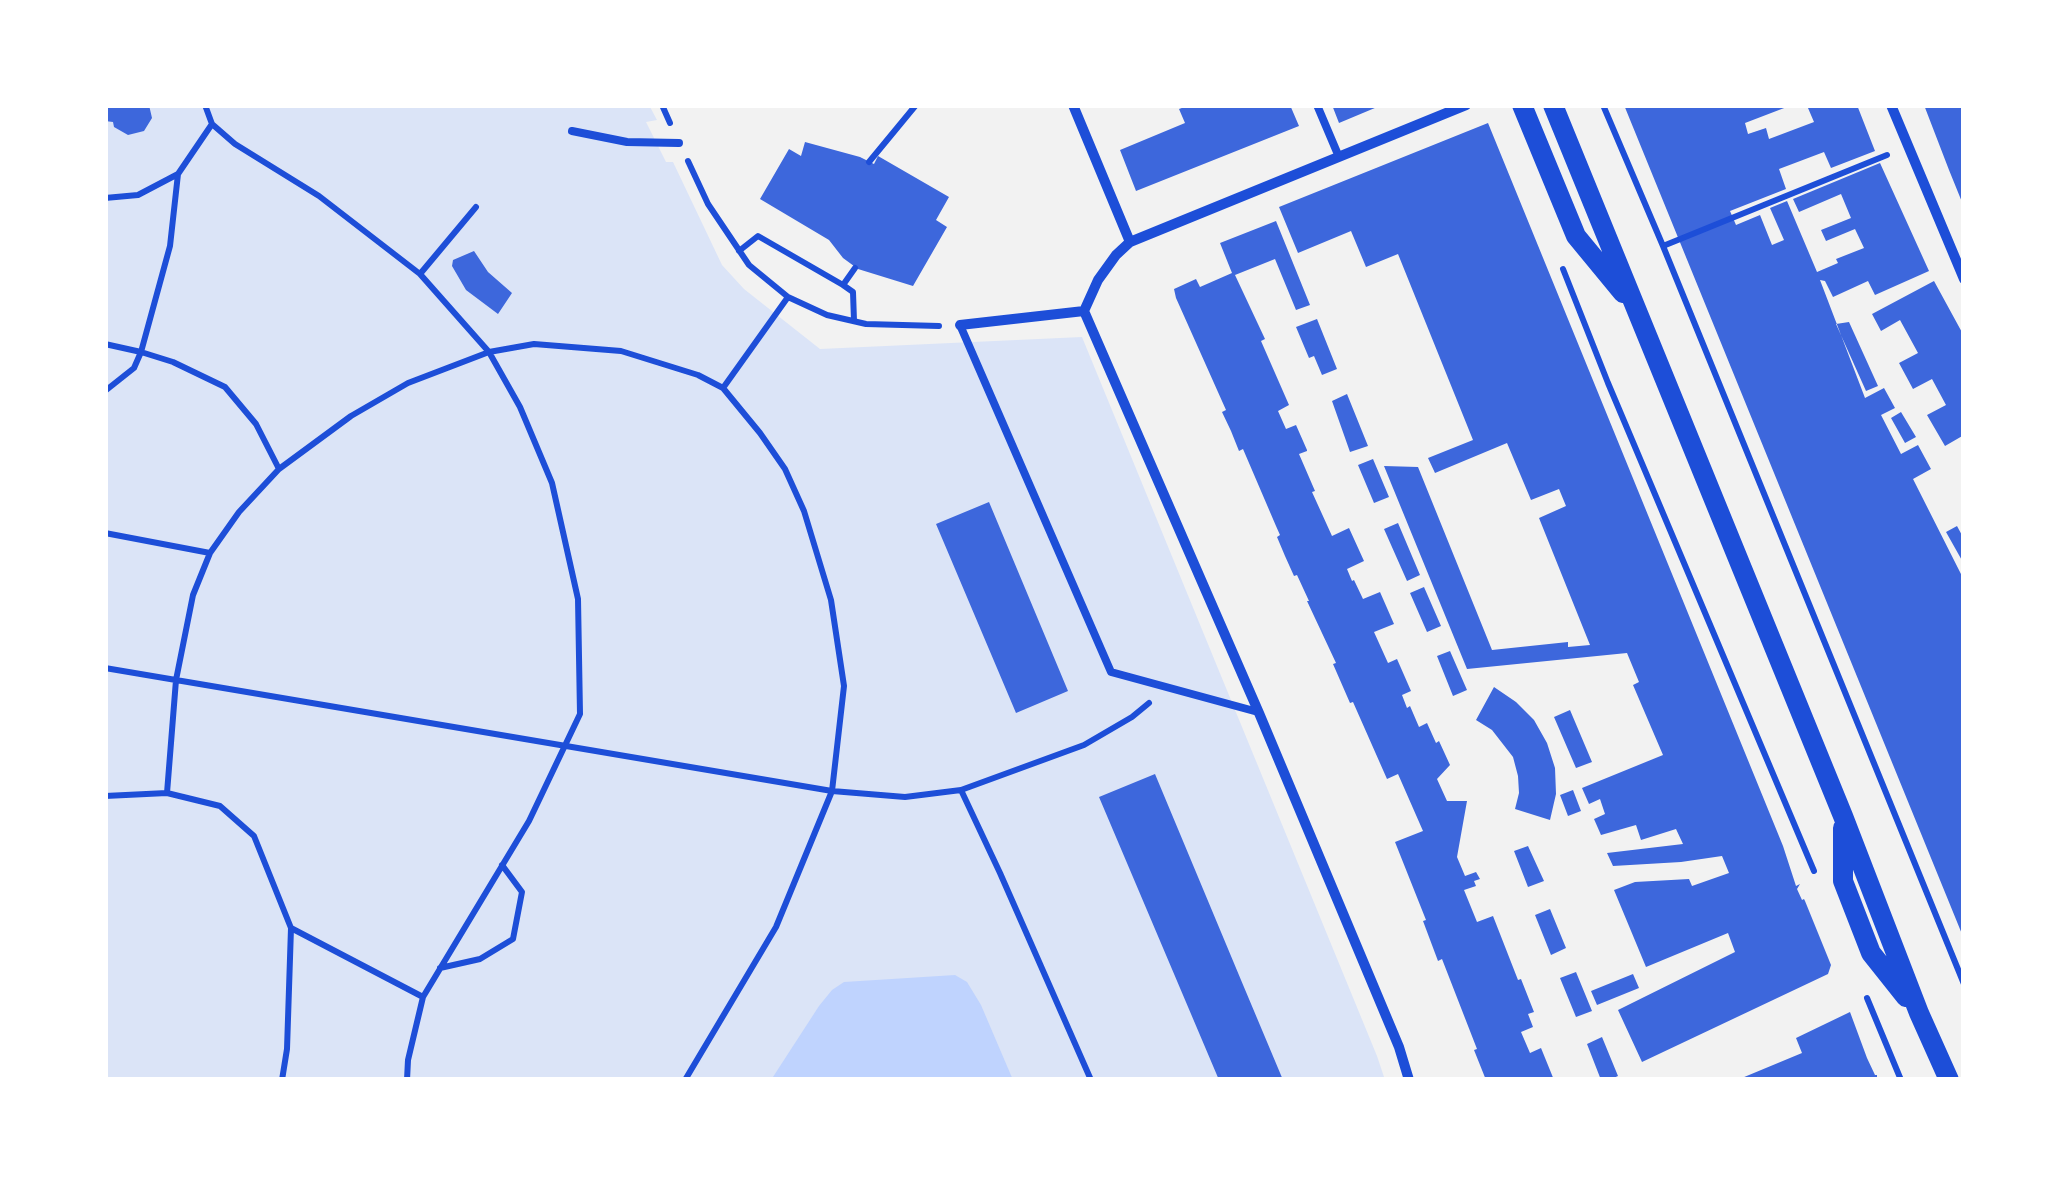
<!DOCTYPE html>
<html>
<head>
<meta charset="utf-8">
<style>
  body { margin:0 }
  #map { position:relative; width:2069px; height:1185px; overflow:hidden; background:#f2f2f2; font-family:Helvetica,sans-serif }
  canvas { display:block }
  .frame { position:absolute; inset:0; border:108px solid #fff; pointer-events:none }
</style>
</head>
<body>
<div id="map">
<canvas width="2069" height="1185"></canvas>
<div class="frame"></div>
</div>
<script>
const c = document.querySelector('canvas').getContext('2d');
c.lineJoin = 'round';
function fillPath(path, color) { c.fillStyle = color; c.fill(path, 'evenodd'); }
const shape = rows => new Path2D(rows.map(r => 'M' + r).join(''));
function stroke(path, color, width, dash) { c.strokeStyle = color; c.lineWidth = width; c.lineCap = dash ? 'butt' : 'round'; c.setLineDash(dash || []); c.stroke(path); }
const green = shape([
  [105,105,649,105,657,120,646,122,666,162,673,162,722,265,744,289,820,349,1082,337,1377,1056,1385,1080,105,1080]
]);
const water = shape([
  [955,975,967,982,981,1005,1013,1080,771,1080,819,1006,832,990,844,982]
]);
const building = shape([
  [105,105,149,105,152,118,144,131,128,135,114,127,113,122,105,121],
  [1190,105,1290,105,1299,126,1136,191,1120,150,1185,123,1179,109],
  [1332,105,1382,105,1339,123],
  [1624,105,1740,105,1740,107,1745,105,1792,105,1745,123,1748,134,1766,128,1769,139,1814,122,1808,108,1817,105,1857,105,1875,151,1831,168,1824,152,1779,169,1786,189,1730,211,1736,225,1760,215,1772,245,1784,240,1770,208,1787,201,1817,272,1838,263,1836,259,1864,248,1855,229,1826,241,1821,230,1851,218,1841,194,1799,212,1793,199,1880,163,1929,271,1875,295,1868,281,1833,297,1825,281,1820,280,1865,398,1884,388,1895,408,1881,415,1901,454,1918,445,1931,469,1913,479,1964,580,1964,939],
  [1924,105,1964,105,1964,207,1949,170],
  [1488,123,1783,846,1796,886,1800,884,1797,889,1802,900,1804,899,1805,901,1831,965,1828,974,1642,1062,1618,1010,1735,952,1728,933,1646,967,1614,890,1635,882,1689,879,1692,886,1729,873,1722,856,1681,862,1613,866,1607,853,1683,844,1676,829,1641,840,1636,825,1601,835,1594,819,1605,814,1600,799,1589,804,1582,788,1663,755,1633,685,1639,682,1627,653,1467,669,1384,466,1418,467,1492,650,1568,642,1568,647,1590,645,1539,518,1566,506,1559,489,1531,500,1507,443,1435,473,1428,458,1473,440,1398,254,1366,267,1351,231,1298,253,1279,207],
  [805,142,860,157,874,164,878,156,949,197,936,220,947,227,913,286,858,269,843,258,829,240,760,199,789,149,801,156],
  [1276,221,1310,305,1296,310,1275,259,1235,275,1265,339,1261,341,1289,405,1278,411,1286,429,1296,425,1307,450,1307,451,1299,454,1315,491,1312,492,1332,536,1349,528,1364,561,1347,569,1352,581,1354,580,1363,599,1380,592,1394,624,1374,632,1388,663,1397,659,1411,691,1402,695,1407,708,1410,706,1419,727,1427,723,1436,743,1439,741,1450,765,1437,779,1447,801,1467,801,1457,857,1465,876,1476,872,1480,879,1474,881,1476,886,1464,890,1477,922,1493,916,1518,980,1521,979,1534,1012,1528,1014,1533,1027,1521,1032,1530,1053,1541,1048,1554,1080,1486,1080,1474,1050,1477,1049,1442,959,1438,961,1423,921,1426,920,1395,842,1423,831,1398,774,1387,779,1353,702,1350,703,1333,664,1336,663,1307,601,1309,601,1297,575,1294,576,1285,556,1277,537,1280,535,1276,526,1243,449,1239,451,1231,431,1222,412,1226,410,1176,298,1174,289,1196,279,1200,287,1232,273,1220,243],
  [474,251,488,272,512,293,498,314,466,290,452,266,453,260],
  [1934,281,1964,336,1964,435,1945,446,1927,415,1946,405,1932,379,1913,389,1899,363,1918,353,1900,320,1881,331,1872,314],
  [1317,319,1337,369,1322,375,1314,356,1309,358,1296,327],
  [1849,322,1878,386,1866,391,1836,324],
  [1347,394,1368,446,1350,452,1332,401],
  [1901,412,1916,437,1905,443,1891,418],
  [1373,459,1389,497,1374,503,1358,465],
  [989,502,1068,691,1016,713,936,524],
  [1398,523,1420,575,1407,581,1384,529],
  [1957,526,1964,539,1964,564,1946,532],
  [1424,587,1441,626,1427,632,1410,593],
  [1450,651,1467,690,1453,696,1437,656],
  [1494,687,1516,702,1534,720,1547,743,1555,768,1556,794,1550,820,1515,809,1519,793,1518,776,1513,757,1492,730,1476,720],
  [1570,710,1592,762,1576,768,1554,717],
  [1155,774,1241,980,1283,1080,1219,1080,1099,797],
  [1573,790,1581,811,1568,816,1560,795],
  [1528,846,1544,881,1528,887,1514,851],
  [1550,909,1566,948,1551,955,1535,915],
  [1576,972,1592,1011,1576,1017,1560,978],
  [1633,974,1639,988,1597,1005,1591,991],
  [1850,1012,1867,1058,1875,1075,1877,1075,1877,1080,1737,1080,1802,1053,1796,1038],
  [1602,1037,1618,1076,1609,1080,1601,1080,1587,1044]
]);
const path = shape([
  [205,105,212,124],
  [662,105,670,123],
  [1603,105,1663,246,1964,984],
  [688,161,708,204,749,265,788,297,827,315,866,324,939,326],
  [869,162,916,105],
  [105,198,138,195,178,174,212,124,235,144,319,196,420,274,489,352,520,407,552,483,578,599,580,714,529,821,423,997,408,1060,407,1080],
  [1663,246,1887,155],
  [739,251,758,236,843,285,855,268],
  [1563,269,1608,383,1814,871],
  [420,274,476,207],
  [843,285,853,292,854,321],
  [105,344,141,352,173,362,225,387,256,424,279,469],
  [723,388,788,297],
  [105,391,134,368,141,352,170,246,178,174],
  [105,533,210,553],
  [105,668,832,791,776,927,685,1080],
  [961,790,1084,745,1132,717,1149,703],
  [105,796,167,793],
  [291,928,254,836,220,806,167,793,176,680,193,595,210,553,239,512,279,469,351,416,408,383,489,352,534,344,621,351,698,375,723,388,760,433,785,469,804,511,831,600,844,686,832,791,905,797,961,790,1000,873,1091,1080],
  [440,968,480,959,513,939,522,892,502,865],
  [1867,998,1901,1080],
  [282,1080,287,1049,291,928,423,997]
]);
const service = shape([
  [1317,105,1339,157],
  [572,131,627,142,679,143],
  [960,325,1111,672,1258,712]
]);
const minor = shape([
  [1073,105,1130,242],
  [1891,105,1964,279],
  [1084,311,1259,713,1399,1047,1409,1080],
  [1084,311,1098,280,1116,255,1130,242,1466,105],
  [960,325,1084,311]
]);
const secondary = shape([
  [1522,105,1576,236,1623,293],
  [1553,105,1843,816,1919,1013,1949,1080],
  [1843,828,1843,881,1871,953,1906,997]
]);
fillPath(green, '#dbe4f7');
fillPath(water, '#bfd3fe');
fillPath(building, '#3d67dc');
stroke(path, '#1d4ed8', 6);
stroke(service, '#1d4ed8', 8);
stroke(minor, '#1d4ed8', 10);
stroke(secondary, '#1d4ed8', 20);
</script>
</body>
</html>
